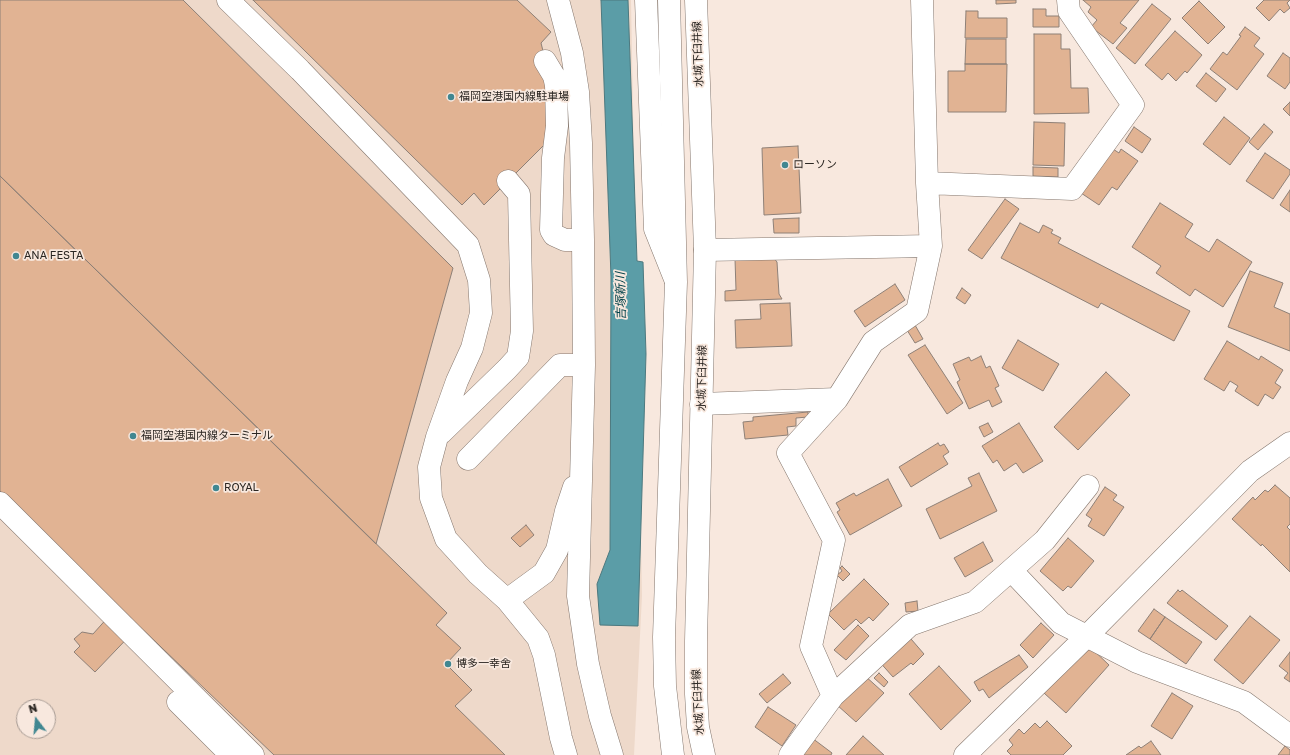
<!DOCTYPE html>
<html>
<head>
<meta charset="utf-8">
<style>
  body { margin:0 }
  #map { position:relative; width:1290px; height:755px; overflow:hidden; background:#f8e8de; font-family:"Golos Text",sans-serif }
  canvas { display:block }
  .north { position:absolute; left:16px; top:699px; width:40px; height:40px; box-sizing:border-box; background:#f8e8de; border:1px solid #a69a93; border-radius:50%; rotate:344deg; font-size:11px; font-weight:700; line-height:16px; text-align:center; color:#2b2622 }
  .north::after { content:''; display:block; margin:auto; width:14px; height:18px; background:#418791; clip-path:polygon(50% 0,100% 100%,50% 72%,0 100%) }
</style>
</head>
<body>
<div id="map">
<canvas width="1290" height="755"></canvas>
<div class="north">N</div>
</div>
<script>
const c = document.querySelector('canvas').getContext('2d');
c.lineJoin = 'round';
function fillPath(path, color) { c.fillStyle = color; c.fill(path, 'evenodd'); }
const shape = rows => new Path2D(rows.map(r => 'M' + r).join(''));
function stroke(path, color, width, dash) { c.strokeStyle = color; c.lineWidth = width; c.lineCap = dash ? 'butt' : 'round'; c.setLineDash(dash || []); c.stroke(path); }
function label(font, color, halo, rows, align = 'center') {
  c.font = font + ' "Golos Text","Noto Sans JP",sans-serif'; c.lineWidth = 3.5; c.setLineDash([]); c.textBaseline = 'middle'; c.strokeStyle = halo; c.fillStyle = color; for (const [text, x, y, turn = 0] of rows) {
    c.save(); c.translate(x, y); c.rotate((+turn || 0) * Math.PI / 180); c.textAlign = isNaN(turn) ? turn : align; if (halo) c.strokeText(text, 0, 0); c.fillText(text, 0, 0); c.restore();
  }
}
const built = shape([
  [0,0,631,0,642,596,634,755,0,755],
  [24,707,48,707,48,731,24,731]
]);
const water = shape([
  [601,0,628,0,637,261,643,262,646,354,638,626,600,625,597,584,610,550,611,277,601,0]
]);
const building = shape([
  [0,0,183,0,453,268,376,544,0,176,0,0],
  [253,0,517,0,551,32,541,43,550,79,548,141,484,205,474,193,462,205,253,0],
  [996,0,1016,0,1016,3,996,4,996,0],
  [1083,0,1139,0,1120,23,1127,28,1113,44,1091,27,1097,20,1088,12,1091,7,1083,0],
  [1264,0,1290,0,1287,3,1290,8,1284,13,1280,9,1269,21,1256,8,1264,0],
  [1199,1,1225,27,1208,44,1182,18,1199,1],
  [1152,4,1171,19,1135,64,1116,48,1152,4],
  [1033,9,1046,9,1046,16,1059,16,1059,27,1033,27,1033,9],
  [966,11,978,11,978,18,1007,18,1007,38,965,38,966,11],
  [1245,27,1260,38,1254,46,1264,54,1237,90,1210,69,1223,52,1227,55,1241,36,1239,35,1245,27],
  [1175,31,1202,55,1187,73,1185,71,1176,81,1168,73,1162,80,1145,65,1175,31],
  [1034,34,1061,34,1061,49,1070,49,1071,88,1088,88,1089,113,1034,114,1034,34],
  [966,39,1006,39,1006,64,965,64,966,39],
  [1283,53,1290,58,1290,82,1285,89,1267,76,1283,53],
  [965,64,1007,64,1006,112,948,112,948,71,965,71,965,64],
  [1206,73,1226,89,1216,102,1196,86,1206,73],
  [1290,102,1290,116,1283,109,1290,102],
  [1224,117,1250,138,1230,165,1203,144,1224,117],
  [1034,122,1065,123,1064,166,1033,165,1034,122],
  [1264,124,1273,132,1258,150,1249,142,1264,124],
  [1134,127,1151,139,1142,153,1125,141,1134,127],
  [798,146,801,213,764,215,762,148,798,146],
  [1110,147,1119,153,1121,149,1138,161,1117,190,1112,187,1099,205,1078,191,1110,147],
  [1265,153,1290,170,1290,174,1273,199,1246,181,1265,153],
  [1033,167,1058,168,1058,177,1033,176,1033,167],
  [0,176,447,613,436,625,461,648,446,664,472,690,455,706,505,755,274,755,139,626,95,672,74,652,80,646,74,639,82,632,93,634,118,606,0,491,0,176],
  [1290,190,1290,212,1280,205,1290,190],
  [1005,199,1019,209,982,259,968,250,1005,199],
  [1160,203,1193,224,1185,237,1209,252,1217,239,1252,262,1223,307,1195,289,1190,296,1156,273,1161,266,1132,247,1160,203],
  [799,218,799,233,774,233,773,219,799,218],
  [1020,223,1039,233,1043,225,1053,230,1051,233,1061,238,1058,243,1190,311,1174,341,1101,303,1098,308,1001,258,1020,223],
  [773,257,777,262,779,294,782,299,725,301,725,291,736,290,735,259,773,257],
  [1250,271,1283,283,1274,307,1290,314,1290,351,1228,327,1250,271],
  [895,284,905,300,865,327,854,311,895,284],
  [962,288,971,295,965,304,956,298,962,288],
  [790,303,792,346,736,348,735,320,761,319,760,304,790,303],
  [915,325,923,339,915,343,907,330,915,325],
  [1018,340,1059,364,1043,391,1002,368,1018,340],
  [1227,341,1259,360,1261,356,1283,370,1275,383,1281,387,1273,399,1265,394,1258,406,1235,391,1238,386,1230,381,1224,391,1204,379,1227,341],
  [925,345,963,403,947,414,908,355,925,345],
  [981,356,986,368,990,366,999,386,995,388,1002,402,992,407,989,400,969,409,957,382,960,380,953,364,969,357,971,361,981,356],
  [1106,372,1130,395,1078,450,1054,427,1106,372],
  [808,412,808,417,796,418,796,426,787,427,788,435,745,439,743,422,753,421,753,417,808,412],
  [988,423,993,432,984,437,979,427,988,423],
  [1019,423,1043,461,1023,473,1016,463,1004,471,997,460,993,463,982,446,1019,423],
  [938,443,940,446,944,444,949,452,943,456,948,464,911,487,899,467,938,443],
  [979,473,997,511,940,539,926,509,972,486,968,478,979,473],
  [888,479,902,506,850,535,837,512,840,510,836,503,854,493,856,496,888,479],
  [1275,485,1290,498,1290,524,1287,527,1290,530,1290,572,1262,544,1261,546,1232,519,1253,497,1255,500,1265,490,1268,492,1275,485],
  [1105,487,1117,495,1113,500,1124,507,1104,536,1088,526,1092,519,1086,515,1105,487],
  [526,525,534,535,520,547,511,538,526,525],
  [1068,538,1094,561,1071,588,1068,586,1063,591,1040,571,1068,538],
  [983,542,993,561,965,577,954,558,983,542],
  [842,566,850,574,843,581,837,575,842,571,840,568,842,566],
  [864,579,889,604,873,621,869,617,861,624,856,619,844,630,828,614,864,579],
  [1178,590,1180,592,1182,590,1228,626,1216,640,1167,603,1178,590],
  [917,601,918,611,906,612,905,603,917,601],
  [1154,609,1165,617,1150,639,1138,631,1154,609],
  [1250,616,1280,640,1243,684,1214,660,1250,616],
  [1165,617,1202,642,1186,664,1150,639,1165,617],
  [1041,623,1054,635,1033,658,1020,645,1041,623],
  [858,625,869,636,846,660,834,650,858,625],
  [905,632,924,654,913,665,911,663,893,677,877,659,905,632],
  [1088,645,1109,665,1066,713,1044,693,1088,645],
  [1290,652,1290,682,1284,678,1288,673,1279,666,1290,652],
  [1019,655,1028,667,989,698,983,689,979,691,974,682,1019,655],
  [939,666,971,701,941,730,909,694,939,666],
  [879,673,888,682,884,687,874,678,879,673],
  [783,674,791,683,767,703,759,694,783,674],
  [864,675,884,693,856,722,837,705,864,675],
  [1172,693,1193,706,1172,739,1151,726,1172,693],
  [768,707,796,725,782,746,755,727,768,707],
  [1047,721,1072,746,1063,755,1011,755,1007,751,1013,745,1009,740,1019,729,1024,734,1035,723,1040,728,1047,721],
  [863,736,884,755,846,755,863,736],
  [812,738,832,753,831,755,800,755,812,738],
  [1151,741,1161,755,1126,755,1139,746,1141,748,1151,741],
  [1285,746,1290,750,1290,755,1278,755,1285,746]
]);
const minor = shape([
  [228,0,300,70,468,245,479,280,481,313,472,348,457,381,437,437,429,467,431,498,446,539,478,574,507,600,538,638,544,655,561,738,566,755],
  [558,0,572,53,578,92,581,143,583,240,584,365,578,596,588,664,600,716,612,755],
  [646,0,655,229,675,279],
  [922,0,927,183],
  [545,61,554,76,556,85,557,126,553,158,551,230,554,235,565,240,583,240],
  [705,250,931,246],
  [701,404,837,399],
  [441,433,507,369,518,357,522,331,519,194,508,181],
  [468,459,560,365,584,365],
  [0,503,253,755],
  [1011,570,1061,623,1137,662,1244,702,1290,736],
  [507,600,544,573,557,550,566,511,574,487],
  [833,696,910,625,975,602,1045,540,1088,486],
  [178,702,231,755],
  [790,755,833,696,811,646,834,540,788,453,837,399,873,342,917,311,931,246,927,183,1072,189,1133,105,1069,11,1068,0],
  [965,755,1087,636,1250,471,1290,443]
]);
const major = shape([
  [669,0,676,282,664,637,665,686,673,755],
  [696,0,705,250,696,641,696,694,698,727,704,755]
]);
const markers = [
  [451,97,4,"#418791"],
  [785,165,4,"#418791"],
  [16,256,4,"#418791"],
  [133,436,4,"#418791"],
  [216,488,4,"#418791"],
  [448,664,4,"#418791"]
];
const streetNames = [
  ["水城下臼井線",698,54,-92],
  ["水城下臼井線",702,378,-89],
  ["水城下臼井線",698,702,-93]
];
const poiNames = [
  ["福岡空港国内線駐車場",459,97],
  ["ローソン",793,165],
  ["ANA FESTA",24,256],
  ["福岡空港国内線ターミナル",141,436],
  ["ROYAL",224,488],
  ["博多一幸舍",456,664]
];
const waterNames = [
  ["吉塚新川",621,296,-91]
];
fillPath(built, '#eed9ca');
fillPath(water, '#5b9da7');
stroke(water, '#4d797f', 1);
fillPath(building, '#e1b393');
stroke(building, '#8e8077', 1);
stroke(minor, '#85776e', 23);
stroke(major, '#85776e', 23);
stroke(minor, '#fff', 22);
stroke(major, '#fff', 22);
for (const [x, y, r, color] of markers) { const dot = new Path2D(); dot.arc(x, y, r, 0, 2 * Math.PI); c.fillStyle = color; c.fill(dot); stroke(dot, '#f8e8de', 1.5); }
label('11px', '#2b2622', '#f8e8de', streetNames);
label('11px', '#2b2622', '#f8e8de', poiNames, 'left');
label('italic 12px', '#004048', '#f8e8de', waterNames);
</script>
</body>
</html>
